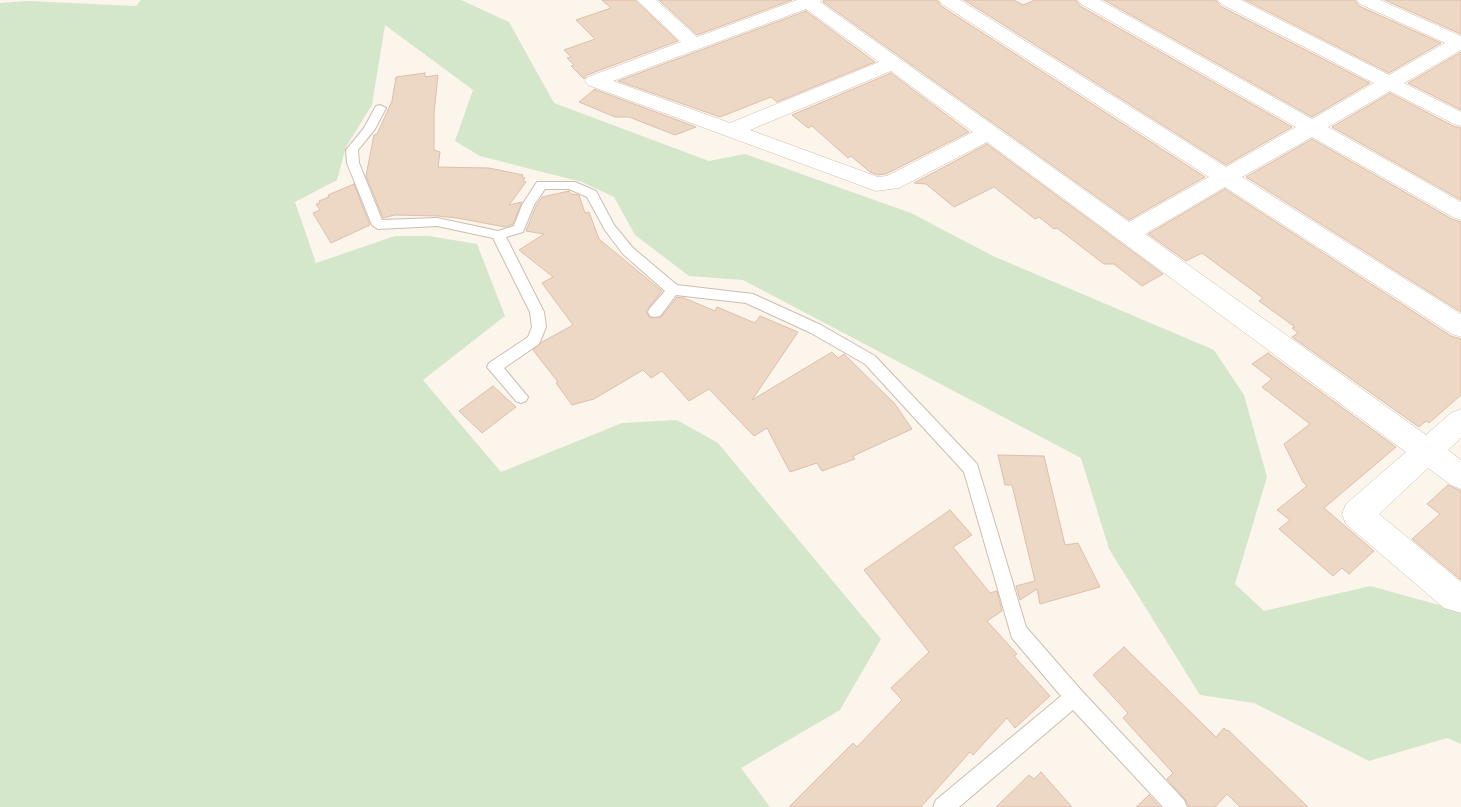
<!DOCTYPE html>
<html>
<head>
<meta charset="utf-8">
<style>
  body { margin:0 }
  canvas { display:block; background:#fbf5eb }
</style>
</head>
<body>
<canvas width="1461" height="807"></canvas>
<script>
const c = document.querySelector('canvas').getContext('2d');
c.lineJoin = 'round';
function fillPath(path, color) { c.fillStyle = color; c.fill(path, 'evenodd'); }
const shape = rows => new Path2D(rows.map(r => 'M' + r).join(''));
function stroke(path, color, width, dash) { c.strokeStyle = color; c.lineWidth = width; c.lineCap = dash ? 'butt' : 'round'; c.setLineDash(dash || []); c.stroke(path); }
const green = shape([
  [141,0,461,0,509,22,554,103,709,161,745,154,911,213,993,256,1214,350,1244,395,1267,477,1235,584,1264,611,1370,586,1461,611,1461,744,1447,738,1369,761,1254,703,1200,695,1109,549,1081,458,743,280,689,276,635,235,614,197,582,182,480,156,455,141,473,90,385,25,372,105,346,147,337,180,295,202,316,263,395,236,429,236,477,244,505,316,423,380,501,472,622,423,677,420,718,443,881,639,840,710,741,768,770,807,0,807,0,3,27,1,136,6]
]);
const building = shape([
  [602,0,635,0,678,41,587,75,584,79,571,66,574,65,567,58,571,57,564,50,595,39,576,20,611,8,602,0],
  [659,0,792,0,697,35,659,0],
  [824,0,937,0,941,6,1205,177,1129,220,823,2,824,0],
  [964,0,1014,0,1023,5,1035,0,1076,0,1080,6,1292,127,1226,165,964,0],
  [1104,0,1216,0,1220,6,1370,83,1312,117,1104,0],
  [1245,0,1355,0,1359,6,1441,43,1389,73,1245,0],
  [1385,0,1461,0,1461,34,1385,0],
  [806,11,875,62,777,102,771,97,720,117,618,81,806,11],
  [1461,52,1461,110,1408,83,1461,52],
  [425,73,425,77,438,75,434,113,434,150,440,152,438,167,489,168,523,175,522,177,525,178,523,181,526,182,509,205,522,202,513,224,505,227,457,218,437,216,395,215,383,218,366,176,374,135,377,134,392,101,396,77,425,73],
  [891,73,969,132,886,174,878,175,870,172,851,156,848,158,812,126,808,128,792,115,891,73],
  [594,90,594,89,696,127,675,135,629,117,615,117,579,102,594,90],
  [1390,93,1453,126,1461,128,1461,200,1332,127,1390,93],
  [1312,139,1452,219,1461,222,1461,312,1246,177,1312,139],
  [987,144,1163,274,1142,286,1114,264,1104,264,1057,228,1054,229,1039,217,1035,219,994,187,954,207,926,184,914,183,987,144],
  [354,184,370,225,331,243,313,213,320,210,316,204,320,203,319,201,329,197,328,195,354,184],
  [1225,189,1451,336,1461,339,1461,395,1429,423,1426,421,1419,427,1292,337,1298,333,1292,328,1295,327,1259,301,1263,298,1202,253,1186,261,1148,234,1225,189],
  [569,191,571,194,579,195,585,213,589,212,599,239,662,291,646,311,650,318,661,317,677,297,684,298,715,311,717,307,755,323,760,316,798,332,752,400,832,352,838,358,844,354,895,404,912,429,853,456,855,459,822,471,817,463,790,472,767,428,754,436,709,389,689,401,662,371,651,378,643,370,594,399,572,405,556,383,558,382,533,350,542,342,573,325,542,283,553,277,519,250,544,234,526,231,536,206,542,197,569,191],
  [1268,353,1396,447,1324,508,1374,551,1349,574,1342,568,1333,576,1279,529,1290,520,1277,510,1307,486,1303,482,1284,444,1310,424,1262,387,1272,379,1252,364,1268,353],
  [493,386,516,407,482,433,459,411,493,386],
  [998,455,1044,456,1065,545,1078,543,1100,587,1040,604,1037,589,1020,600,1016,586,1035,581,1012,485,1005,485,998,455],
  [1448,485,1461,491,1461,580,1412,539,1440,514,1427,504,1448,485],
  [950,510,972,535,953,547,990,593,997,591,1002,611,987,621,1017,654,1014,656,1050,696,1015,728,1007,718,973,755,970,752,921,807,789,807,853,743,857,747,902,700,891,688,929,652,864,570,950,510],
  [1124,647,1216,737,1224,728,1227,731,1228,730,1308,807,1240,807,1227,794,1215,807,1189,807,1185,799,1167,779,1173,773,1123,718,1128,713,1093,675,1124,647],
  [1041,772,1072,807,996,807,1029,775,1034,779,1041,772],
  [1149,795,1160,807,1136,807,1149,795]
]);
const service = shape([
  [380,105,386,108,375,129,358,150,359,163,382,220,437,218,498,231,514,226,522,205,537,182,575,182,596,191,614,225,633,248,677,285,753,294,821,325,875,356,977,464,1026,627,1081,690,1184,800,1187,807,1163,807,1073,710,959,807,933,807,936,800,1061,696,1012,638,964,472,865,364,811,333,746,303,676,295,660,316,655,317,650,316,648,312,650,308,665,291,623,254,605,230,587,197,569,189,545,189,534,205,523,232,506,237,544,312,546,327,539,344,504,368,528,397,526,401,521,403,516,401,487,367,489,363,528,337,532,327,530,312,493,238,437,226,378,229,372,225,347,163,346,150,364,128,376,106,380,105]
]);
const minor = shape([
  [637,0,656,0,697,37,797,0,822,0,820,2,1129,222,1209,177,942,4,939,0,960,0,1226,167,1296,127,1081,4,1078,0,1100,0,1312,119,1374,83,1221,4,1218,0,1241,0,1389,75,1445,43,1360,4,1357,0,1380,0,1461,36,1461,50,1404,83,1461,112,1461,126,1454,124,1390,91,1328,127,1461,202,1461,220,1453,217,1312,137,1242,177,1461,314,1461,337,1452,334,1225,187,1145,234,1426,435,1451,413,1461,409,1461,438,1448,450,1461,460,1461,489,1451,485,1428,468,1379,514,1461,582,1461,613,1444,608,1346,524,1342,514,1346,504,1406,452,987,142,899,188,876,191,588,85,585,81,588,77,681,42,637,0],
  [806,9,879,62,730,123,613,81,806,9],
  [891,71,973,132,887,176,878,177,750,130,891,71]
]);
fillPath(green, '#d5e7ca');
fillPath(building, '#edd7c5');
stroke(building, '#debfa8', 1);
stroke(service, '#ccbeb2', 2);
stroke(minor, '#ccbeb2', 1);
fillPath(service, '#fff');
fillPath(minor, '#fff');
</script>
</body>
</html>
